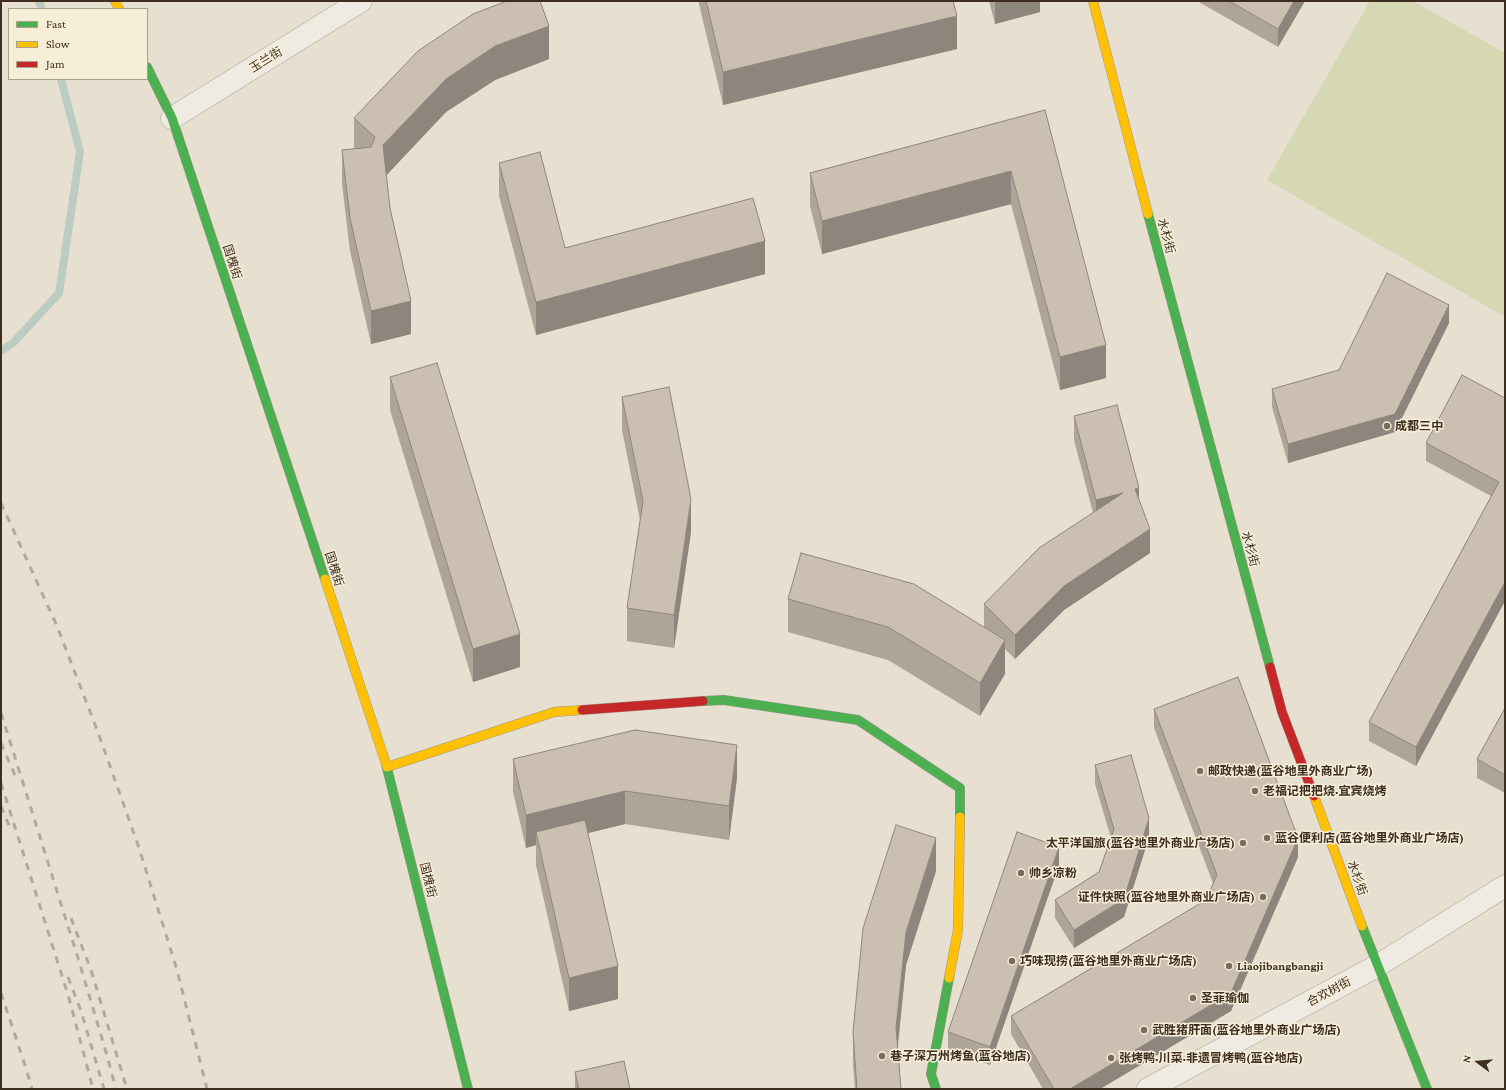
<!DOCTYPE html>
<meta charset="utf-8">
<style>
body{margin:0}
#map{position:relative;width:1506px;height:1090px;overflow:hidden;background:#e7e0d1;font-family:"Crimson Pro",serif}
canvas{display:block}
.frame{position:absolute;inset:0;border:2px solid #3d2e20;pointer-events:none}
.legend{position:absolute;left:8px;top:8px;width:140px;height:72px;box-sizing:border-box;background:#f7eed8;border:1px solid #ada18e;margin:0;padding:5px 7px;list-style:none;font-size:12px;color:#3d2e20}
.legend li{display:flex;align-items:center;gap:8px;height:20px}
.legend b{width:20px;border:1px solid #ada18e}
.north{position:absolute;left:1458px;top:1042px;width:40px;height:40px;-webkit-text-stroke:3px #f7eed8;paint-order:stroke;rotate:286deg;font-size:11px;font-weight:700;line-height:16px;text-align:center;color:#3d2e20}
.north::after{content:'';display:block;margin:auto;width:14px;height:18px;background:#3d2e20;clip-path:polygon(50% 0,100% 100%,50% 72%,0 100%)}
</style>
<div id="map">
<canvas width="1506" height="1090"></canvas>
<div class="frame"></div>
<ul class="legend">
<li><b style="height:5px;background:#4caf50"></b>Fast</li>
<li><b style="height:5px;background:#ffc107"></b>Slow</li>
<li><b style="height:5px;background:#c62828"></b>Jam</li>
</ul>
<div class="north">N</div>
</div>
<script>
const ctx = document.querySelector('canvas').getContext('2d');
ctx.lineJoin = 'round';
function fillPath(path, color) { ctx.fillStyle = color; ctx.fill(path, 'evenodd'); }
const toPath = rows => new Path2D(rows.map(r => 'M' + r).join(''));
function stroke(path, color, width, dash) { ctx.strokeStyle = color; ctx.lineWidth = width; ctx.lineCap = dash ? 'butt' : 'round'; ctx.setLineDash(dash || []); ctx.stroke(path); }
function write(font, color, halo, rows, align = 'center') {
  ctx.font = font + ' "Crimson Pro","Noto Sans SC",serif'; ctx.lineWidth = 3; ctx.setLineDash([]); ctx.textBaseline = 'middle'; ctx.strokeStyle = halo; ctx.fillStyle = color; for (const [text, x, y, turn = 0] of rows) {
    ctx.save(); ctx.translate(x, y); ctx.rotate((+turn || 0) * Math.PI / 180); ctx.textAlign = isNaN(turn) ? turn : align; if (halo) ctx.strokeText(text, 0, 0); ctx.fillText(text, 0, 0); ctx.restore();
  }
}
fillPath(toPath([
 [1370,1,1413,1,1505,53,1505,317,1267,180]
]), '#d6d7b3');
stroke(toPath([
 [39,1,42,9],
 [1,351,13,343,59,293,80,152,61,79]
]), '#bcccc2', 8);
const street = toPath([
 [172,118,361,1],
 [1148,1089,1377,966,1505,886]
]);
const fast = toPath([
 [147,67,172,118,325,579],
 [1148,214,1270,667],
 [703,701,724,700,858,720,960,788,960,817],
 [386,764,468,1089],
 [1362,926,1427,1089],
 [936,1089,931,1074,949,978]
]);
const slow = toPath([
 [115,1,119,9],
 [1093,1,1148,214],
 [325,579,386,764],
 [387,767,554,712,582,710],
 [1314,796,1362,926],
 [949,978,958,930,960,817]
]);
const jam = toPath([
 [1270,667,1282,712,1314,796],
 [582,710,703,701]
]);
stroke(street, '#ada599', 23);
stroke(fast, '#9c958a', 10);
stroke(slow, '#9c958a', 10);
stroke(jam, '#9c958a', 10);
stroke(street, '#efebe3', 22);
stroke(fast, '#4caf50', 9);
stroke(slow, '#ffc107', 9);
stroke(jam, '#c62828', 9);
stroke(toPath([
 [1,503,57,626,99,735,139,848,177,970,207,1089],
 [1,713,78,958,106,1052,116,1089],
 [1,743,17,780],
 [1,783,69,998,93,1089],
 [1,806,10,828],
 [71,918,91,970,127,1089],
 [68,977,81,1011,104,1089],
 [1,993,26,1068,32,1089]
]), '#afaaa2', 3, [7, 7]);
fillPath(toPath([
 [699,1,953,1,957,49,723,105,699,4],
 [989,1,1040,1,1040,12,995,24],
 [1197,1,1305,1,1278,47],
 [549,59,495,80,446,112,386,175,390,208,411,334,371,344,350,251,342,184,342,150,354,149,354,118],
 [1045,110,1106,378,1060,390,1011,204,822,254,810,206,810,173],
 [499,163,565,248,765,274,536,335,499,196],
 [1449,323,1395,432,1288,463,1272,407,1272,389,1339,370],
 [390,377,520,667,473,682,390,410],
 [622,397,691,532,674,648,627,641,627,608,640,520,622,430],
 [1505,398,1505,601,1416,766,1369,741,1369,722,1491,496,1426,461,1426,443],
 [1074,416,1139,500,1150,553,1064,610,1015,659,1005,649,1005,674,980,716,888,660,788,632,788,599,984,627,984,604,1093,513,1074,440],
 [1505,708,1505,793,1477,778,1477,759],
 [1154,709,1298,857,1231,1011,1100,1089,1043,1089,1011,1034,1011,1016,1206,900,1213,883,1154,728],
 [513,759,737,778,729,840,625,824,588,833,618,999,569,1011,536,865,536,845,526,848,513,792],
 [1095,765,1149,837,1124,917,1074,948,1055,918,1055,900,1099,872,1111,838,1095,784],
 [1059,865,990,1065,948,1050,948,1032],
 [936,871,906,965,898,1046,901,1089,855,1089,853,1065,853,1032],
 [575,1072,630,1089,575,1089]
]), '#afa499');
fillPath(toPath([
 [995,1,1040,1,1040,12,995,24],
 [1294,1,1305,1,1278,47,1278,29],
 [957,16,957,49,723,105,723,72],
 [549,26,549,59,495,80,446,112,383,179,383,145,446,79,495,46],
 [1011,171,1011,204,822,254,822,221],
 [765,241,765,274,536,335,536,302],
 [411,301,411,334,371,344,371,311],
 [1449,305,1449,323,1395,432,1288,463,1288,444],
 [1106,345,1106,378,1060,390,1060,357],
 [1139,488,1139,512,1135,489],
 [1123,493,1096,524,1096,500],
 [691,499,691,532,674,648,674,615],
 [1150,529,1150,553,1064,610,1015,659,1015,635,1064,586],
 [1505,582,1505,601,1416,766,1416,747],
 [520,634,520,667,473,682,473,649],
 [1005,640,1005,674,980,716,980,683],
 [737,745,737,778,729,840,729,806],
 [625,791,625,824,539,845,536,832,536,845,526,848,526,815],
 [1149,818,1149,837,1124,917,1074,948,1074,930],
 [936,838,936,871,906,965,896,1061,896,1028,906,932],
 [1298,838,1298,857,1231,1011,1100,1089,1070,1089],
 [1059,847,1059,865,990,1065,990,1047],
 [618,966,618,999,569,1011,569,978]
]), '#8e867d');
const building = toPath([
 [507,1,540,1,549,26,495,46,446,79,383,145,390,208,411,301,371,311,350,218,342,150,371,147,375,137,354,118,418,51,473,14,507,1],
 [706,1,953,1,957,16,723,72,706,1],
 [1229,1,1294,1,1278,29,1229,1],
 [1045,110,1106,345,1060,357,1011,171,822,221,810,173,1045,110],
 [540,152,565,248,753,198,765,241,536,302,499,163,540,152],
 [1387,273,1449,305,1395,414,1288,444,1272,389,1339,370,1387,273],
 [437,363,520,634,473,649,390,377,437,363],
 [1462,375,1505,398,1505,582,1416,747,1369,722,1499,482,1426,443,1462,375],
 [669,387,691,499,674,615,627,608,643,501,622,397,669,387],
 [1117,405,1139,488,1135,489,1150,529,1064,586,1015,635,984,604,1039,548,1123,493,1096,500,1074,416,1117,405],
 [801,553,914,584,1005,640,980,683,888,627,788,599,801,553],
 [1238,677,1298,838,1231,993,1070,1089,1054,1089,1011,1016,1206,900,1217,875,1154,709,1238,677],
 [1505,708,1505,775,1477,759,1505,708],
 [635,730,737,745,729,806,625,791,526,815,513,759,635,730],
 [1131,755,1149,818,1124,899,1074,930,1055,900,1099,872,1114,829,1095,765,1131,755],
 [585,820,618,966,569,978,536,832,585,820],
 [896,825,936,838,906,932,896,1028,901,1089,857,1089,853,1032,863,928,896,825],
 [1017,832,1059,847,990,1047,948,1032,1017,832],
 [624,1061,630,1089,579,1089,575,1072,624,1061]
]);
fillPath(building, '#cbbfb2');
stroke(building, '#8e867d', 1);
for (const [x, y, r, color] of [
 [1387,426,4,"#786c5e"],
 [1200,771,4,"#786c5e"],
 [1255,791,4,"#786c5e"],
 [1267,838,4,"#786c5e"],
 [1243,843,4,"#786c5e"],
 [1021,873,4,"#786c5e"],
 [1263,897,4,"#786c5e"],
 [1012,961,4,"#786c5e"],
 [1229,966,4,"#786c5e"],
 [1193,998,4,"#786c5e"],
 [1144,1030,4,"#786c5e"],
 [882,1056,4,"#786c5e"],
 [1111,1058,4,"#786c5e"]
]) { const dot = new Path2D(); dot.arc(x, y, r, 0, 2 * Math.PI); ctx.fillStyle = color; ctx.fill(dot); stroke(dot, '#f7eed8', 1.5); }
write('12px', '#3d2e20', '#f7eed8', [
 ["玉兰街",266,60,-32],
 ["水杉街",1166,236,75],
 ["国槐街",232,262,72],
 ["水杉街",1250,549,75],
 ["国槐街",334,569,72],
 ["水杉街",1357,878,70],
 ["国槐街",428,880,76],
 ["合欢树街",1329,992,-28]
]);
write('bold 12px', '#3d2e20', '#f7eed8', [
 ["成都三中",1395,426],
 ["邮政快递(蓝谷地里外商业广场)",1208,771],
 ["老福记把把烧·宜宾烧烤",1263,791],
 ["蓝谷便利店(蓝谷地里外商业广场店)",1275,838],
 ["太平洋国旅(蓝谷地里外商业广场店)",1235,843,"right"],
 ["帅乡凉粉",1029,873],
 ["证件快照(蓝谷地里外商业广场店)",1255,897,"right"],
 ["巧味现捞(蓝谷地里外商业广场店)",1020,961],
 ["Liaojibangbangji",1237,966],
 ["圣菲瑜伽",1201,998],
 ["武胜猪肝面(蓝谷地里外商业广场店)",1152,1030],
 ["巷子深万州烤鱼(蓝谷地店)",890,1056],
 ["张烤鸭·川菜·非遗冒烤鸭(蓝谷地店)",1119,1058]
], 'left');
</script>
